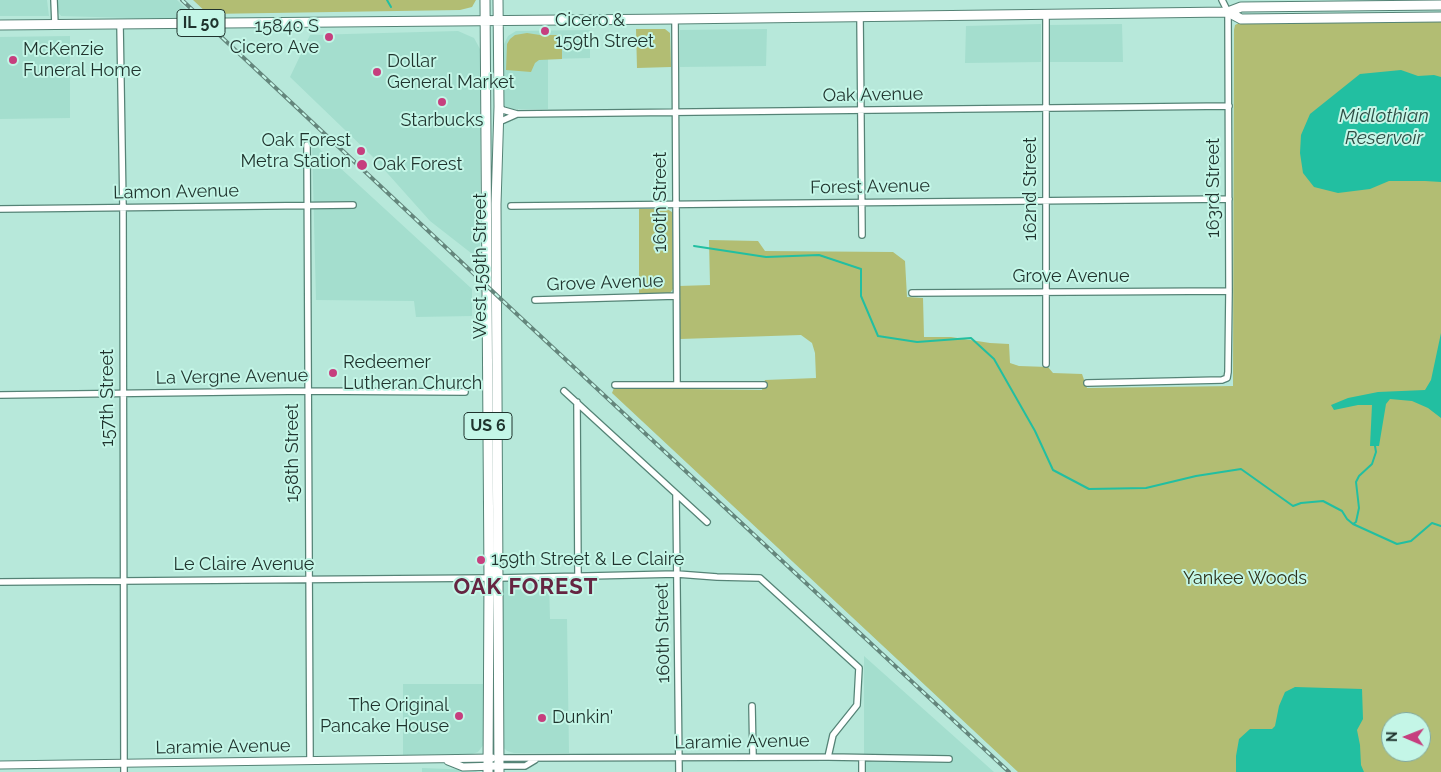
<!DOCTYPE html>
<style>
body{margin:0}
#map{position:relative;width:1441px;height:772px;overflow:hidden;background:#b7e8da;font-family:Raleway,sans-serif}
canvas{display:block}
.north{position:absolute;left:1381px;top:712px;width:50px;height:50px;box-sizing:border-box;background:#c4f6e7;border:1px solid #82a89d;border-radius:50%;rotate:271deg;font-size:14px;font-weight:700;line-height:20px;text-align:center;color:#1f332d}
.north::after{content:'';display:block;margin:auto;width:18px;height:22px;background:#c63f7e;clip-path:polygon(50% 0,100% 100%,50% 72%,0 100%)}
</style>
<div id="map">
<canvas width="1441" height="772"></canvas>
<div class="north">N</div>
</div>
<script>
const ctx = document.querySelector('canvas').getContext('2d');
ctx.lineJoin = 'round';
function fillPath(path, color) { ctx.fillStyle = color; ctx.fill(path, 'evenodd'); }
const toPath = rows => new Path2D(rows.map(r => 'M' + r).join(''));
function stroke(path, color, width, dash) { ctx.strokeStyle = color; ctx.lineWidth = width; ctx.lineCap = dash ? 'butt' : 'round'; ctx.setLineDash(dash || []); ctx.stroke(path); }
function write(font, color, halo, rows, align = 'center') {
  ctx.font = font + ' Raleway,sans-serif'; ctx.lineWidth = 4; ctx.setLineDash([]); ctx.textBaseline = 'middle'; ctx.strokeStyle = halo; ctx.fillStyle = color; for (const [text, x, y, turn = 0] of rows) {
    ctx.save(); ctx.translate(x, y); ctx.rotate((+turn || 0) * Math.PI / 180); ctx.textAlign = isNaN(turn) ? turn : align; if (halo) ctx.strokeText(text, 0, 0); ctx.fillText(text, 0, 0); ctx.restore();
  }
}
fillPath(toPath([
 [0,0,47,0,49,16,0,16],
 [56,0,177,0,198,20,61,16,58,12],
 [1041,24,1041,62,965,63,966,26],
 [1122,24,1123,62,1047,62,1048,25],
 [767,29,766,66,680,67,680,30],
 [590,30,590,58,548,59,548,109,502,109,504,44,508,36,516,31],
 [458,31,474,38,480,49,480,260,430,221,372,156,290,77,310,35],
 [70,36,70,118,0,119,0,37],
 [312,142,472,289,472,316,416,317,414,301,316,300],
 [505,581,549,581,550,619,567,619,569,753,514,753,507,751,503,747,502,583],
 [864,656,994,772,864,772],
 [403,684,484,684,484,744,478,752,472,754,403,755],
 [422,768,473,770,478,772,422,772]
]), '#a4dece');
fillPath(toPath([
 [193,0,476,0,472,7,460,10,208,14],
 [1441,20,1441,772,1018,772,612,393,614,388,762,390,765,380,816,378,815,353,812,343,801,335,680,339,679,286,710,285,709,240,758,241,765,251,893,252,905,261,907,297,923,298,924,337,951,337,990,343,1009,344,1010,363,1019,366,1048,367,1053,373,1082,374,1087,388,1233,386,1234,30,1235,25,1241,22],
 [1391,722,1421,722,1421,752,1391,752],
 [636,29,665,29,670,33,671,67,637,68],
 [527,33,540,35,562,35,562,59,539,60,535,63,531,72,506,70,507,44,510,39,515,35],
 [639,209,667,209,672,212,673,289,670,293,639,295]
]), '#b2bd73');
fillPath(toPath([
 [1401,70,1418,76,1434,75,1441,77,1441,182,1425,181,1389,181,1370,189,1338,193,1314,187,1303,173,1300,153,1301,135,1310,114,1360,74],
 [1441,333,1441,418,1428,408,1412,401,1390,399,1386,404,1379,446,1370,446,1372,405,1358,405,1334,410,1331,405,1348,398,1378,392,1425,390,1431,380],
 [1295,687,1362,689,1363,719,1357,730,1360,745,1361,765,1364,772,1236,772,1236,756,1239,739,1250,729,1272,729,1275,726,1279,706,1285,692]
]), '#22bfa1');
stroke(toPath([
 [387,0,391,7],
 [694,246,766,257,819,255,861,269,861,296,878,336,917,342,971,338,994,359,1035,431,1053,470,1089,489,1146,488,1196,476,1241,469,1293,506,1301,503,1323,501,1342,511,1347,519,1353,524,1397,544,1411,541,1432,523,1441,526],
 [1353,524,1356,522,1359,508,1356,482,1359,476,1372,464,1376,452,1375,446]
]), '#22bfa1', 2);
const minor = toPath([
 [54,0,55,25],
 [1046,14,1046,364],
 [860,16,862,235],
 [675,19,677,385],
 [120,24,123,208,124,772],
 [499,107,503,110,517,114,1229,106],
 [499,122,517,114],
 [307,145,310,761],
 [511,206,1229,199],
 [0,209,353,205],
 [912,293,1229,291],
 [535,300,676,296],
 [1087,383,1222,380,1227,378,1228,372,1229,291,1228,12,1222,0],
 [615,385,764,385],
 [564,391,707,522],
 [0,395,307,391,465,392],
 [577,402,578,576],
 [676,494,679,772],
 [498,578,677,574,717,577,760,578,859,668,857,705,833,735,828,757],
 [0,582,489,578],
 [752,706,753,757],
 [499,758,828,757,949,759],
 [862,758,862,772],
 [499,766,525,766,535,760]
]);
const tertiary = toPath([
 [448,761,463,767,499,766],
 [0,765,492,758]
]);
const primary = toPath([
 [485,0,489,578,488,772],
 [498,0,499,107,496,204,499,772],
 [1228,12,1241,19,1441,17],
 [0,25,675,19,1228,12,1241,7,1441,5]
]);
stroke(minor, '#558376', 8);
stroke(tertiary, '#558376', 9);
stroke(primary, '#558376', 11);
stroke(minor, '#fff', 5.5);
stroke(tertiary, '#fff', 7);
stroke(primary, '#fff', 9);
const rail = toPath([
 [182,0,520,317,1009,772]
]);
stroke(rail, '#64867c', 4);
stroke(rail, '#c4f6e7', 2, [5.5]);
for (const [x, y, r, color] of [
 [545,31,5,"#c63f7e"],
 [329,37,5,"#c63f7e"],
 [13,60,5,"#c63f7e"],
 [377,72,5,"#c63f7e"],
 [442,102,5,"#c63f7e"],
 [361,151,5,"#c63f7e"],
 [362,165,6,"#c63f7e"],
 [333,373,5,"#c63f7e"],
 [481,560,5,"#c63f7e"],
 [459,716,5,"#c63f7e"],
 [542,718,5,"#c63f7e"]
]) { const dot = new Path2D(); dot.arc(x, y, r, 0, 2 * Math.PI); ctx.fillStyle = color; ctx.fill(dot); stroke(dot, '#c4f6e7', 2); }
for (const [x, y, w] of [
 [201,23,48],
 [488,426,48]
]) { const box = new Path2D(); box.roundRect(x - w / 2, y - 13.5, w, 27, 4); ctx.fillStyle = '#c4f6e7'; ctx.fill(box); stroke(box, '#1f332d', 1); }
write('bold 16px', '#1f332d', null, [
 ["IL 50",201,23],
 ["US 6",488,426]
]);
write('18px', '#1f332d', '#c4f6e7', [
 ["Cicero &",555,21],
 ["159th Street",555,42],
 ["15840 S",319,27,"right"],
 ["Cicero Ave",319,48,"right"],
 ["McKenzie",23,50],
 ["Funeral Home",23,71],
 ["Dollar",387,62],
 ["General Market",387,83],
 ["Starbucks",442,121,"center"],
 ["Oak Forest",351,141,"right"],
 ["Metra Station",351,162,"right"],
 ["Oak Forest",373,165],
 ["Redeemer",343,363],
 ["Lutheran Church",343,384],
 ["159th Street & Le Claire",491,560],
 ["The Original",449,706,"right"],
 ["Pancake House",449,727,"right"],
 ["Dunkin'",552,718]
], 'left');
write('18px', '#1f332d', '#c4f6e7', [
 ["Oak Avenue",873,95,-1],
 ["Forest Avenue",870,187,-1],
 ["163rd Street",1214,188,-90],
 ["162nd Street",1031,189,-90],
 ["Lamon Avenue",176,192,-1],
 ["160th Street",661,202,-90],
 ["West 159th Street",481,266,-90],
 ["Grove Avenue",1071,277],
 ["Grove Avenue",605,283,-2],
 ["La Vergne Avenue",232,377,-1],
 ["157th Street",108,398,-90],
 ["158th Street",293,453,-90],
 ["Le Claire Avenue",244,565],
 ["160th Street",663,633,-91],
 ["Laramie Avenue",742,742,-1],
 ["Laramie Avenue",223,747,-1]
]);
write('18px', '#2f321b', '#c4f6e7', [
 ["Yankee Woods",1245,579]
]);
write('italic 19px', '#2e4c44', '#c4f6e7', [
 ["Midlothian",1384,116],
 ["Reservoir",1384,138]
]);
ctx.letterSpacing = '1px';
write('bold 22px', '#652441', '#c4f6e7', [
 ["OAK FOREST",526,587]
]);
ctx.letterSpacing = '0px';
</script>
